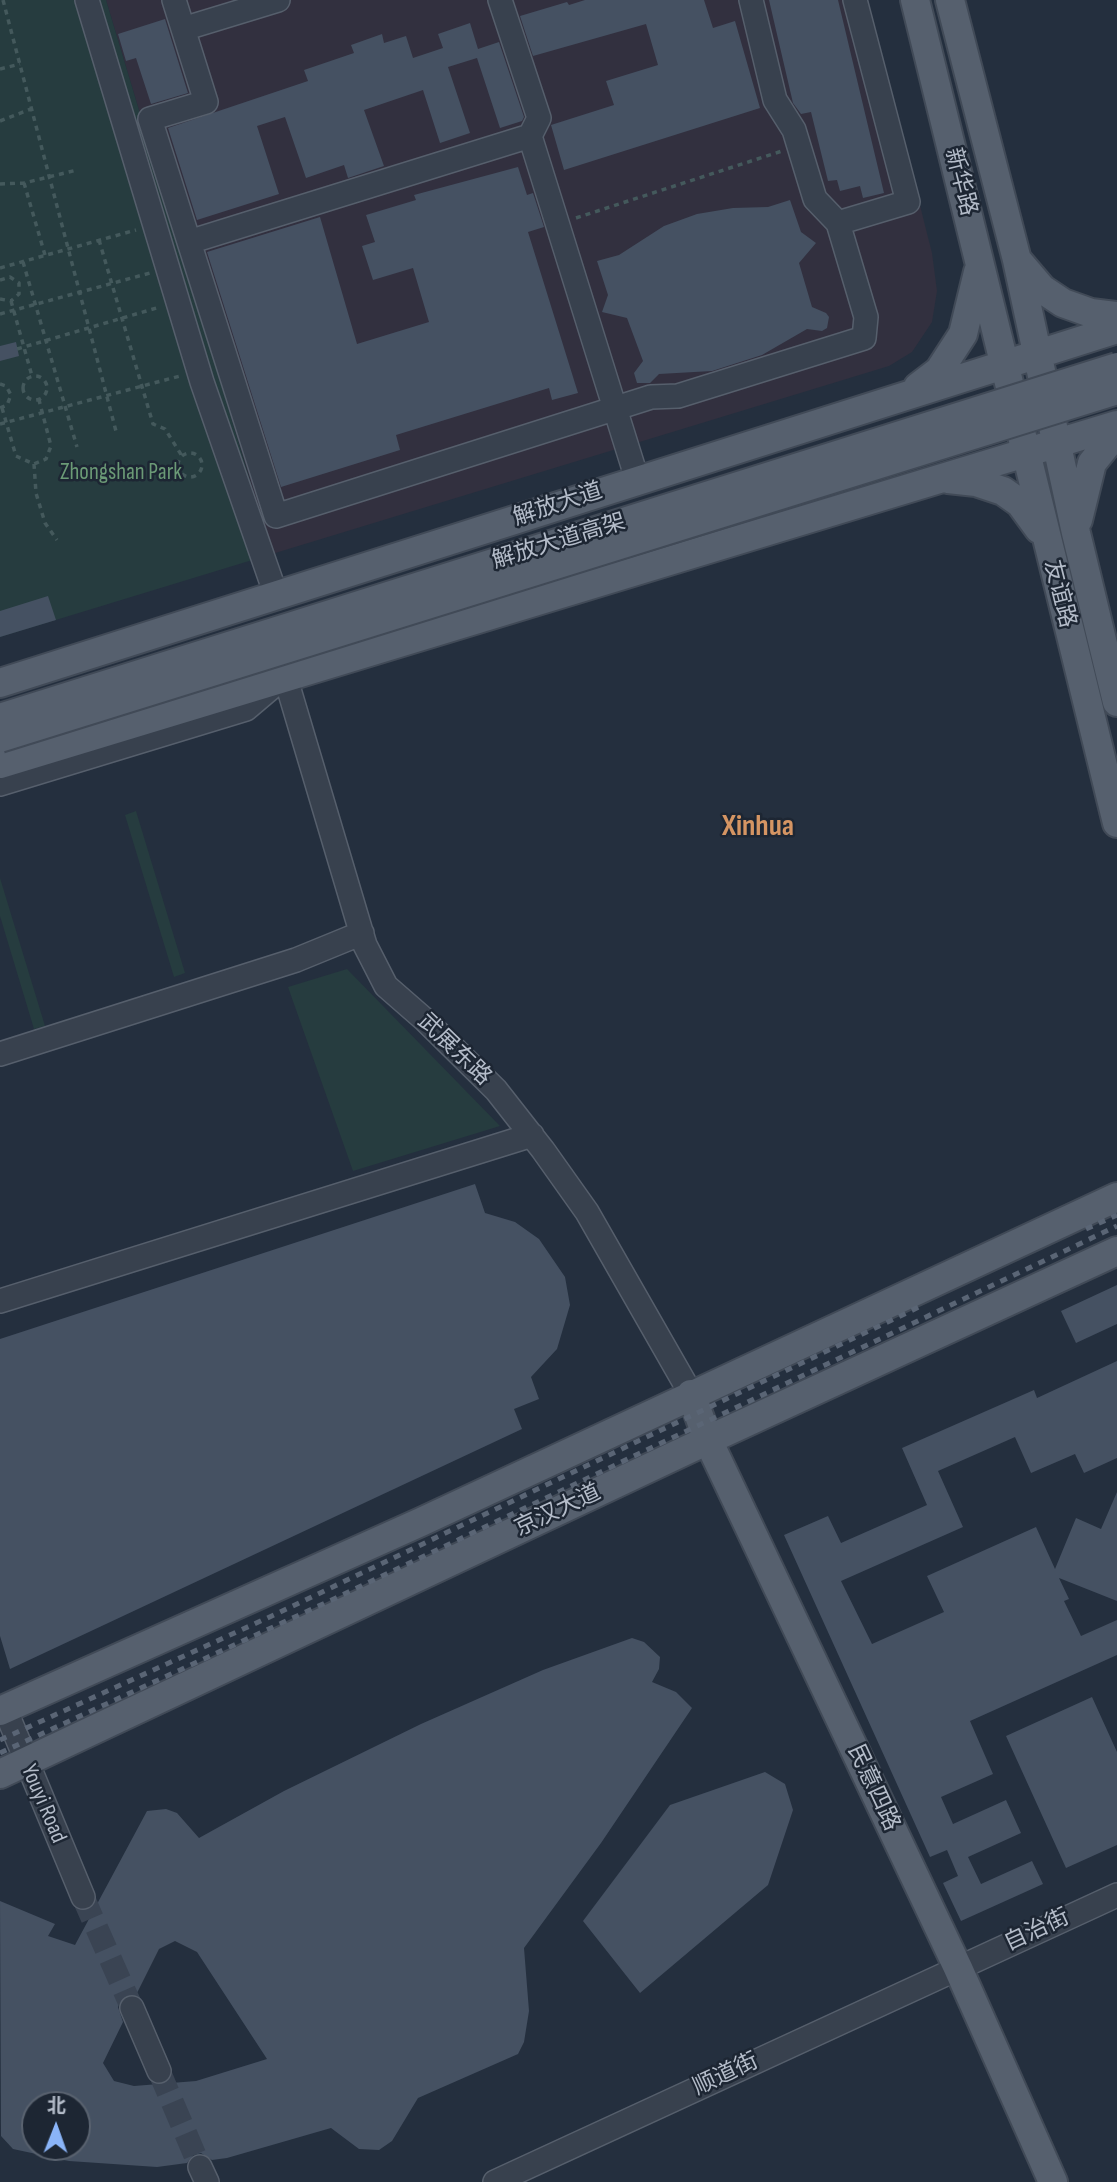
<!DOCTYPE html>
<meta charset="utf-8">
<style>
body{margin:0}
#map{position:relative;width:1117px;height:2182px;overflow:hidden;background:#242f3e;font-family:"Sofia Sans Condensed","Noto Sans SC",sans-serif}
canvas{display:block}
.north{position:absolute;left:21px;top:2091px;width:70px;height:70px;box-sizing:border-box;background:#1d2633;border:2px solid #59626f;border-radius:50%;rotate:1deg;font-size:19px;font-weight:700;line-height:28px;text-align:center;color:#b4bcc9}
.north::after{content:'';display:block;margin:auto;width:24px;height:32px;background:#8ab4f8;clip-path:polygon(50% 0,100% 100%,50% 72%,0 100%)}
</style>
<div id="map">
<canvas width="1117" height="2182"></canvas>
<div class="north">北</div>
</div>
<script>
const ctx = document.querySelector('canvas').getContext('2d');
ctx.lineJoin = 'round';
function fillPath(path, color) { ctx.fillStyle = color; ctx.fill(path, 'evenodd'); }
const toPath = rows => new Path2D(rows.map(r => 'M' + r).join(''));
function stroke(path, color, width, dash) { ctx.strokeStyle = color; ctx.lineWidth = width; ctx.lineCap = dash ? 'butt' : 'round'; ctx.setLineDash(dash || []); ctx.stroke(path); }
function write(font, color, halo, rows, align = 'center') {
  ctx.font = font + ' "Sofia Sans Condensed","Noto Sans SC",sans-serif'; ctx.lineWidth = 5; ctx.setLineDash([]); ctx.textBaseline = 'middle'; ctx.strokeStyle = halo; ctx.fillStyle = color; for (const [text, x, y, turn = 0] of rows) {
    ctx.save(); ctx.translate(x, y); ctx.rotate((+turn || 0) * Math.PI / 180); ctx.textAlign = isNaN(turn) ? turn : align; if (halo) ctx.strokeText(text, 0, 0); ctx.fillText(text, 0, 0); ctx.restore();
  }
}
fillPath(toPath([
 [106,0,868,0,932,253,937,291,932,322,912,352,889,366,272,554]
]), '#32303f');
fillPath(toPath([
 [0,0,106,0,272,554,0,637],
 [136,811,185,973,174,977,125,815],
 [0,878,45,1026,34,1029,0,916],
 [347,969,500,1126,353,1171,288,987]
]), '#263c3f');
fillPath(toPath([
 [585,0,704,0,713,28,735,21,760,108,564,170,551,125,614,105,606,81,658,65,646,24,533,56,520,16,567,2,569,5],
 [769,0,838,0,884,193,863,198,860,186,840,191,837,180,828,181,811,112,801,114,793,103],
 [165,19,188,93,151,104,136,58,126,61,118,34],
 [470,23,478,49,499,42,524,117,522,121,500,128,477,58,448,67,470,133,440,143,423,90,364,110,384,166,348,178,344,165,306,178,285,117,257,126,279,194,197,220,168,128,308,81,304,70,354,53,351,45,382,34,384,43,406,36,413,58,443,48,438,34],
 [518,167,527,195,533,193,544,227,528,232,578,393,552,400,549,388,396,435,400,450,281,487,207,252,320,217,357,344,429,322,413,268,373,280,362,246,375,242,366,215,416,200,414,195],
 [790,200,801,232,816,243,799,263,812,307,826,313,829,317,827,328,822,331,807,329,762,355,712,371,659,374,650,383,637,383,634,373,643,361,627,318,602,312,608,295,597,261,619,255,664,226,697,214,733,208,768,207],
 [16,342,19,356,0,361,0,346],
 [48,596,56,620,0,637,0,611],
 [475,1184,485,1213,515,1222,539,1239,565,1277,570,1305,557,1349,531,1377,539,1399,514,1409,522,1429,10,1669,0,1636,0,1339],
 [1117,1285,1117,1324,1076,1343,1061,1311],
 [1117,1361,1117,1458,1084,1473,1075,1454,1031,1473,1015,1437,938,1471,963,1527,841,1581,872,1644,944,1612,927,1576,1036,1527,1055,1569,1076,1518,1101,1529,1117,1492,1117,1601,1059,1578,1069,1599,1064,1601,1081,1636,1117,1620,1117,1655,970,1721,993,1774,941,1797,953,1824,1006,1800,1021,1833,968,1857,981,1884,1032,1861,1043,1884,961,1921,943,1883,958,1876,947,1850,930,1857,784,1535,828,1516,841,1543,927,1505,902,1448,1034,1390,1037,1398],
 [632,1638,644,1642,660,1657,659,1669,652,1682,676,1692,692,1708,601,1843,524,1948,529,2011,524,2042,518,2054,418,2098,392,2141,379,2150,359,2149,331,2128,227,2158,212,2160,201,2153,193,2155,187,2163,157,2167,69,2161,13,2149,1,2136,0,1901,55,1924,48,1936,75,1945,147,1811,166,1809,177,1813,199,1838,284,1791,421,1724,543,1670],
 [175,1941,197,1952,267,2059,196,2081,134,2086,114,2081,103,2063,123,2022,118,2007,120,2000,127,1995,136,1995,159,1949],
 [35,2105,77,2105,77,2147,35,2147],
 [1092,1697,1117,1752,1117,1845,1066,1868,1006,1736],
 [765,1772,785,1784,793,1810,768,1885,640,1993,583,1921,670,1805]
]), '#455162');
stroke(toPath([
 [83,1897,132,2008],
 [159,2071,200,2167]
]), '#3a4453', 23, [23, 11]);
const minor = toPath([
 [87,0,202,382,277,598],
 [174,0,206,102,150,119,276,516,651,397,678,396,864,338,866,317,838,223,815,199,794,130,775,100,751,0],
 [500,0,539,118,530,136,637,479],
 [183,29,278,0],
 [838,223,908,202,855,0],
 [189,242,530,136],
 [0,784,246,709,285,676,365,945,386,986,425,1020,496,1090,543,1150,587,1212,691,1394],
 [0,1054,296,960,362,933],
 [0,1301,532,1135],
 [5,1709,83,1897],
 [132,2008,159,2071],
 [200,2167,207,2182],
 [495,2182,1117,1895]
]);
const major = toPath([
 [915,0,1117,823],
 [950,0,1017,260,1076,533,1117,702],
 [1019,262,1042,289,1063,303,1091,313,1117,316],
 [918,387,939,371,963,334,978,272],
 [948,479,976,482,1003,491,1020,503,1039,529],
 [1078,520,1092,463,1117,432],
 [0,683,1117,329],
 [0,764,1117,425],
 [691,1394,708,1440,958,1968,1053,2182],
 [0,1711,421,1522,1117,1197],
 [0,1774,708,1440,1117,1251]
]);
stroke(minor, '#565f6c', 26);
stroke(major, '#414a57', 32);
stroke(toPath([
 [3,0,117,435],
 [0,69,20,64],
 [0,121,31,109],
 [24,183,45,255],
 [0,184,24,183,77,170],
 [576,218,782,151],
 [99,240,153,424,165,429,182,456],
 [23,262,77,447],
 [0,268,136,230],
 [0,280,10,277,19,283,19,294,11,301],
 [0,299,11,301],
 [11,301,32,376],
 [0,314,150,273],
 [17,349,160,307],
 '23 388a12 12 0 1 1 24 0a12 12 0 1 1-24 0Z',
 [0,384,6,386,11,395,7,405,0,408],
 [2,408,16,456,34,464,46,459,51,446,39,400],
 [0,424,180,376],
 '178 465a12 12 0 1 1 24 0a12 12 0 1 1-24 0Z',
 [34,464,36,493,45,523,57,540]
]), '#44595c', 3.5, [5, 5]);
stroke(minor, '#38414e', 23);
stroke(major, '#56606e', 28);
stroke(toPath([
 [1086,1229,1117,1215],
 [0,1740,276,1614,921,1306],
 [0,1753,336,1598,1117,1226]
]), '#5a6575', 5, [7, 7]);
const majorBridge = toPath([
 [0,718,1117,367],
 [0,738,1117,390]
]);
stroke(majorBridge, '#414a57', 32, []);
stroke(majorBridge, '#56606e', 28);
write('23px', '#b4bcc9', '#1d2633', [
 ["新华路",960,182,76],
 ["解放大道",558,505,-18],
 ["解放大道高架",559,542,-17],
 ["友谊路",1059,594,76],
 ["武展东路",454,1050,44],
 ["京汉大道",558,1511,-25],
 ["民意四路",873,1788,65],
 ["Youyi Road",43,1804,67],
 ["自治街",1037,1931,-25],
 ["顺道街",726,2075,-25]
]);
write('23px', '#6b9a76', '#1d2633', [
 ["Zhongshan Park",121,473]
]);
write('bold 30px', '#d59563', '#1d2633', [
 ["Xinhua",758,827]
]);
</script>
